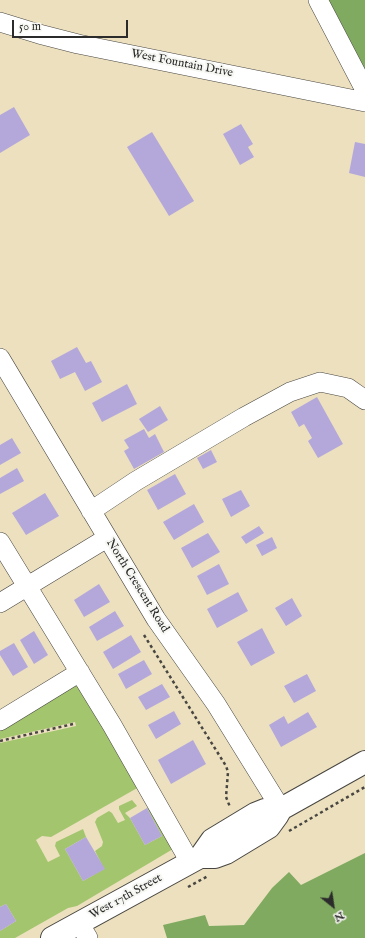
<!DOCTYPE html>
<style>
body{margin:0}
#map{position:relative;width:365px;height:938px;overflow:hidden;background:#ece0bf;font-family:"IM FELL English",serif}
canvas{display:block}
.north{position:absolute;left:313px;top:886px;width:40px;height:40px;-webkit-text-stroke:3px #f6f6f2;paint-order:stroke;rotate:150deg;font-size:11px;font-weight:700;line-height:16px;text-align:center;color:#2b2b2b}
.north::after{content:'';display:block;margin:auto;width:14px;height:18px;background:#2b2b2b;clip-path:polygon(50% 0,100% 100%,50% 72%,0 100%)}
.scale{position:absolute;left:12px;top:20px;width:116px;height:18px;box-sizing:border-box;border:2px solid #2b2b2b;border-top:0;padding-left:5px;font-size:12px;line-height:14px;white-space:nowrap;color:#2b2b2b;-webkit-text-stroke:3px #f6f6f2;paint-order:stroke}
</style>
<div id="map">
<canvas width="365" height="938"></canvas>
<div class="north">N</div>
<div class="scale">50 m</div>
</div>
<script>
const ctx = document.querySelector('canvas').getContext('2d');
ctx.lineJoin = 'round';
function fillPath(path, color) { ctx.fillStyle = color; ctx.fill(path, 'evenodd'); }
const toPath = rows => new Path2D(rows.map(r => 'M' + r).join(''));
function stroke(path, color, width, dash) { ctx.strokeStyle = color; ctx.lineWidth = width; ctx.lineCap = dash ? 'butt' : 'round'; ctx.setLineDash(dash || []); ctx.stroke(path); }
function write(font, color, halo, rows, align = 'center') {
  ctx.font = font + ' "IM FELL English",serif'; ctx.lineWidth = 4; ctx.setLineDash([]); ctx.textBaseline = 'middle'; ctx.strokeStyle = halo; ctx.fillStyle = color; for (const [text, x, y, turn = 0] of rows) {
    ctx.save(); ctx.translate(x, y); ctx.rotate((+turn || 0) * Math.PI / 180); ctx.textAlign = isNaN(turn) ? turn : align; if (halo) ctx.strokeText(text, 0, 0); ctx.fillText(text, 0, 0); ctx.restore();
  }
}
fillPath(toPath([
 [75,682,139,787,51,837,42,836,36,840,48,862,60,856,55,846,56,842,83,829,86,837,65,849,83,881,104,869,95,851,102,846,103,842,95,822,97,818,109,811,112,813,118,823,125,820,119,809,119,806,132,800,137,806,125,813,130,818,145,845,162,836,147,808,150,807,173,849,77,906,68,908,15,938,0,938,0,931,16,921,6,904,0,907,0,743,76,726,75,722,0,739,0,726]
]), '#a2c56e');
fillPath(toPath([
 [323,0,365,0,365,84],
 [365,853,365,938,167,938,163,925,205,915,209,926,244,925,272,888,289,872,301,885]
]), '#81aa61');
fillPath(toPath([
 [14,107,30,135,0,153,0,115],
 [241,124,253,144,248,147,254,157,240,165,223,134],
 [152,132,194,201,169,216,127,147],
 [355,142,365,144,365,177,349,173],
 [77,347,86,363,91,361,102,382,85,391,75,372,60,379,51,361],
 [127,384,137,404,102,422,92,403],
 [317,397,343,444,318,458,308,441,312,438,304,424,299,427,291,412],
 [160,406,168,420,148,432,139,419],
 [144,429,149,438,155,434,164,452,134,469,124,451,129,448,124,440],
 [12,438,21,453,0,465,0,445],
 [211,450,217,462,203,469,197,458],
 [17,468,24,481,0,494,0,478],
 [175,474,186,494,158,510,147,490],
 [241,490,250,506,231,517,222,499],
 [45,493,59,516,26,535,12,513],
 [194,504,204,522,174,540,163,522],
 [259,526,264,533,246,544,241,537],
 [208,533,220,552,192,568,181,548],
 [272,537,277,548,262,556,256,545],
 [219,564,229,584,207,595,197,576],
 [99,584,110,602,84,617,74,600],
 [238,592,248,611,217,628,207,609],
 [292,598,302,616,286,626,275,608],
 [115,611,124,626,97,641,89,627],
 [262,628,275,653,251,666,237,642],
 [34,631,48,655,34,664,20,640],
 [131,635,141,652,113,669,103,652],
 [14,643,28,667,13,676,0,655,0,651],
 [144,660,152,674,126,689,118,674],
 [307,674,316,691,294,703,284,686],
 [162,684,170,697,146,710,138,697],
 [174,711,181,724,156,739,148,725],
 [308,712,317,727,281,747,269,725,284,716,288,724],
 [193,740,206,764,171,784,158,760],
 [147,808,162,836,145,845,130,818],
 [86,837,105,869,83,881,65,849],
 [6,904,16,921,0,931,0,907]
]), '#b4a8db');
const minor = toPath([
 [318,0,365,90],
 [0,22,39,34,78,44,365,102],
 [0,358,156,619,216,704,281,809],
 [91,511,136,481,244,417,290,392,320,382,348,388,365,400],
 [0,542,112,725,190,862],
 [0,603,107,538],
 [0,721,80,672],
 [79,923,88,938]
]);
const major = toPath([
 [200,857,215,857,226,853,269,827,277,816,281,809],
 [52,938,200,857,212,840,255,814,265,810,281,809,365,762]
]);
stroke(minor, '#484641', 20);
stroke(major, '#484641', 24);
stroke(toPath([
 [144,635,226,766,228,772,226,797,230,807],
 [0,741,73,724],
 [289,831,365,787],
 [188,887,208,876]
]), '#484641', 2.5, [3, 3]);
stroke(minor, '#fff', 19);
stroke(major, '#fff', 22);
write('12px', '#2b2b2b', '#f6f6f2', [
 ["West Fountain Drive",182,64,11],
 ["North Crescent Road",137,586,58],
 ["West 17th Street",126,897,-29]
]);
</script>
